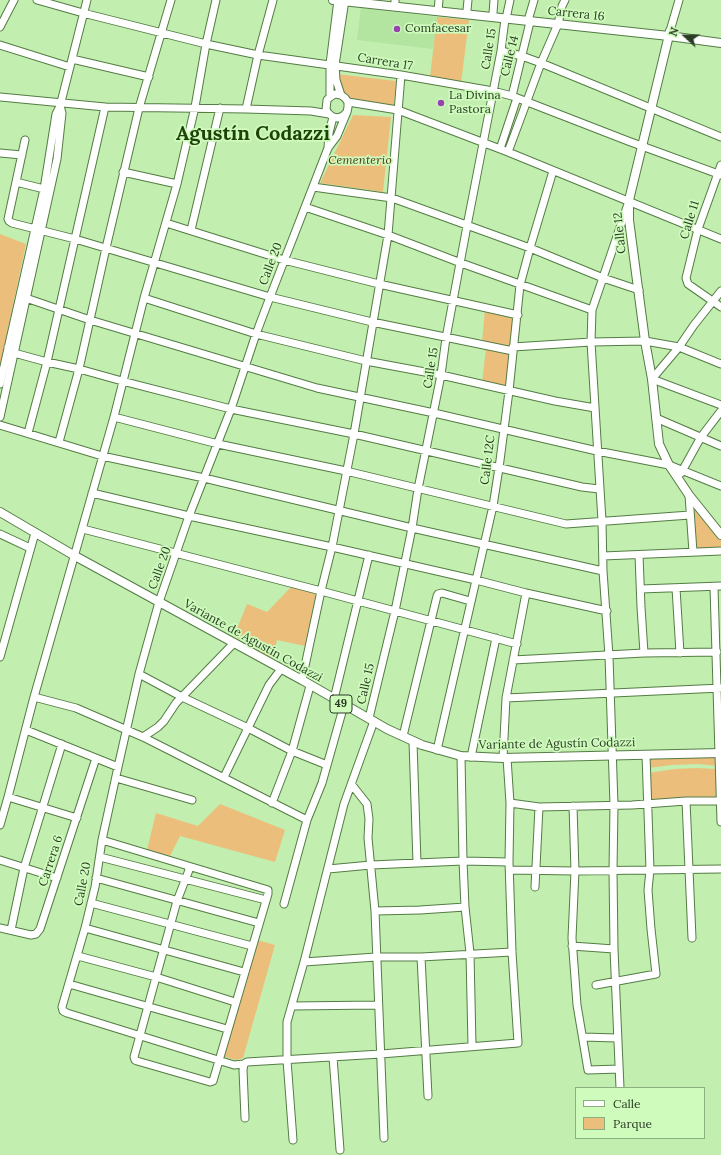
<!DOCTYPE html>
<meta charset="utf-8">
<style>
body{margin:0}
#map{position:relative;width:721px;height:1155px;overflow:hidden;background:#c2eeb0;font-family:Lora,serif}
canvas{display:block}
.legend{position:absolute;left:575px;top:1087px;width:130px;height:52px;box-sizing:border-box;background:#cffbbd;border:1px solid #8daf80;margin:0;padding:5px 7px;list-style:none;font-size:12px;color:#2b3c24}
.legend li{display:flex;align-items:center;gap:8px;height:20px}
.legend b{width:20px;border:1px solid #8daf80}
.north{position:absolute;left:665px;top:16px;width:40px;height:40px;-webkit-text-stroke:3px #cffbbd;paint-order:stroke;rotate:291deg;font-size:11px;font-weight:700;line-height:16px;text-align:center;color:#2b3c24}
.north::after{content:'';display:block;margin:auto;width:14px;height:18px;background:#2b3c24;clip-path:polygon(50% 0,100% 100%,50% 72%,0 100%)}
</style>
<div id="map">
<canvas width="721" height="1155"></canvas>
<ul class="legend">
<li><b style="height:5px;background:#fff"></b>Calle</li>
<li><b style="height:11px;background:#ebbf7b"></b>Parque</li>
</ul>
<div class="north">N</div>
</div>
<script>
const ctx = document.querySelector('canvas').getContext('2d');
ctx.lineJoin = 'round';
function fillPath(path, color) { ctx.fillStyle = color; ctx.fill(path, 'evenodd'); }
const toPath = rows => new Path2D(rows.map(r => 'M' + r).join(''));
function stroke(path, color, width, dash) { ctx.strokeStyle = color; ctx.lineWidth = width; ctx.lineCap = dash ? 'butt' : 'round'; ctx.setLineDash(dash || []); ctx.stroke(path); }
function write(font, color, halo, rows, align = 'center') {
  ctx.font = font + ' Lora,serif'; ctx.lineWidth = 3.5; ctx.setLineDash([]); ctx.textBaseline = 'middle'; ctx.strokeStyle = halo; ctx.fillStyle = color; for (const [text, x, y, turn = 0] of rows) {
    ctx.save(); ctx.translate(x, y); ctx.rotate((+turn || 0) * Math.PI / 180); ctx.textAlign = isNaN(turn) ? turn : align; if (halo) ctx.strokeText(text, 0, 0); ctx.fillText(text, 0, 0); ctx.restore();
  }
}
fillPath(toPath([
 [361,8,437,17,433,49,357,40]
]), '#b3e4a0');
fillPath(toPath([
 [437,17,469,20,461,83,430,77],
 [337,74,396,81,394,105,349,99,342,92],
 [353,115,391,117,383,192,320,183],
 [0,234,26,244,0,366],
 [485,309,516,316,511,348,482,343],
 [486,348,509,353,506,388,482,383],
 [691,502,721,540,721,549,695,550],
 [293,585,316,594,305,646,277,640,273,659,234,636,247,604,267,612],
 [718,757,718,766,698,764,672,765,648,768,648,759],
 [697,768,717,769,719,799,649,800,649,773,674,769],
 [220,804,285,830,275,862,180,836,170,856,147,850,156,813,198,826],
 [257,940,275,945,243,1058,236,1060,221,1056]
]), '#ebbf7b');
const minor = toPath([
 [37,0,83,13,206,44,258,55,401,75,493,91,512,96,628,141,721,175],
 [395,3,395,0],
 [467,10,468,0],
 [438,11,439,0],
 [493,13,494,0],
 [507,14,510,0],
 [529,17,534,0],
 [0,27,14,0],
 [670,31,679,0],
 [0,45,70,67],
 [501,51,522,56,541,63,721,137],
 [72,59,149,77],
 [341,95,336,80,335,65,345,0],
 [512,96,530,22],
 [0,97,105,107,246,109,311,111,329,114],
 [330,97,330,64,338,0],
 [348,102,348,107,347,112,343,116,338,118,333,117,329,114,326,110,327,100,330,97,335,94,341,95,345,98,348,102,398,110,508,152,721,239],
 [246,109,258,55,273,0],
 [25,140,8,219,9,221,12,223,75,239,270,297,372,322,513,351],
 [328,148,329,133,333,117],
 [500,149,517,98],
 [508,152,541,63,558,24,562,6,565,0],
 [0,153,22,155],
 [721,165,698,229,686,278,688,284,721,307],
 [123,172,177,184],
 [16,182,44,189],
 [313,187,392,198,530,248,603,278,639,290],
 [305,207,388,235,461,263,592,310],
 [166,223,284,260,379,284,518,315],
 [191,230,220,108],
 [721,291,694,325,679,347,652,379,721,405],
 [20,296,90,320,317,388,434,413,597,451,669,465,721,486],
 [144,298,256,334,366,361,441,375,555,401,595,408],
 [8,347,14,353,47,362,79,369,122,381,231,409,354,434,582,487,599,489],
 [513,347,591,342,645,341,679,347,721,364],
 [0,384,44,189,56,114,60,106,87,0],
 [0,417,57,159,62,113,60,106],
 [114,417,218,444,346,471,566,524,690,515],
 [656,418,721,446],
 [0,425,102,456,204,478,412,528,603,571],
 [28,433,47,362,105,107],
 [59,442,79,369,106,248,139,108,171,0],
 [681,473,701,437,721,411],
 [92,493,189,516,332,547,476,580,526,593,607,611],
 [689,495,693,552],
 [83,529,321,591,517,644],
 [0,534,30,548],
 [639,555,641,607,644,653],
 [603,556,721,551],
 [714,587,721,822],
 [676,588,680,653],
 [641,589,721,586],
 [0,657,35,533],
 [513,660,644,653,717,652],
 [139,674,182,697,248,728,292,751,327,765],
 [302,680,321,591,332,547,354,434,388,235,401,75],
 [34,697,76,708,143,737,307,820],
 [506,698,721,688],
 [334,699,369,555],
 [369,718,395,611,412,528,418,489,441,375,446,338,467,226,501,51,505,19],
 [26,730,118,767],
 [403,736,437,596,438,594,442,593,470,601],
 [143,737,158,727,164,721,176,703,234,643],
 [413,742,417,863],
 [437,750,493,506,499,468,509,391,520,285,530,248,553,171],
 [461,756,463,861,465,907,470,953,472,1046],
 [471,757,496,638],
 [503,758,506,698,526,593],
 [224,777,269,685,281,669],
 [116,778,192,800],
 [352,785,367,804,369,819,368,838,375,911,384,1138],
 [8,797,77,818],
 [686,801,692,938],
 [272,803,292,751,310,686],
 [510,803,539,807,632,805,686,801,721,801],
 [573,806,575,871,572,938,577,1005,588,1070,619,1069],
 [0,825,8,797,34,697,114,417,144,298,177,184,195,107,206,44,216,0],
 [102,840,268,890,268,894,213,1081,210,1082,137,1061,135,1060,134,1057,177,901,189,870,188,866],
 [100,857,266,900],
 [0,860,57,878],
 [328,869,371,865,463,861,509,862],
 [510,870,575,871,721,869],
 [96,878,259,923],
 [535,887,539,807],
 [91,903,252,946],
 [284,904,307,820,322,783,344,705],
 [375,911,420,910,465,907],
 [0,928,31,935,36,934,40,929,96,758],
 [85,928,244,972],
 [11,930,24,868,62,744],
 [572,946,614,949],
 [78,956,156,977,235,1002],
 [421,957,428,1096],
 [304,962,376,957,421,957,512,952],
 [69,984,227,1029],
 [596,985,656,974,651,929,648,890,650,870,646,755],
 [292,1006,378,1005],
 [583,1037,617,1038],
 [333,1057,340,1150],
 [244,1064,234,1065,218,1060,67,1013,63,1011,62,1007,85,928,95,887,102,840,118,767,139,674,159,602,189,516,231,409,256,334,270,297,328,148,337,136,347,112],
 [620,1088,614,949,613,871,614,805,609,656,603,571,602,521,591,342,592,310,628,204],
 [245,1118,243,1070,244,1064,247,1062,381,1054,518,1043,512,952,509,862,510,803,507,758],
 [293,1140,287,1060,287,1022,304,962,344,804,374,721]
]);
const major = toPath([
 [333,0,669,36,721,43],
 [670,31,629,200,629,220,645,341,652,379,659,444,669,465,689,495,721,535],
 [0,512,75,556,302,680,387,729,422,745,461,756,503,758,721,753]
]);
stroke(minor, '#547c44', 9);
stroke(major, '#547c44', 10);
stroke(minor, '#fff', 7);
stroke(major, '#fff', 8);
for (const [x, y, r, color] of [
 [397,29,4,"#9642b1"],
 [441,103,4,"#9642b1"]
]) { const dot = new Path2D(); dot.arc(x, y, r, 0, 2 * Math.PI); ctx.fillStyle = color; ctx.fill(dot); stroke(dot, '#cffbbd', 1.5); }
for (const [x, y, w] of [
 [341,704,22]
]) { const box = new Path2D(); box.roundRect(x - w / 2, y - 9, w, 18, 3); ctx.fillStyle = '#cffbbd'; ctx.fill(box); stroke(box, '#2b3c24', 1); }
write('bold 11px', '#2b3c24', null, [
 ["49",341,704]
]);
write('12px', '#2b3c24', '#cffbbd', [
 ["Carrera 16",576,14,6],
 ["Calle 15",489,49,-81],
 ["Calle 14",510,56,-76],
 ["Carrera 17",385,62,9],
 ["Calle 11",690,220,-73],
 ["Calle 12",620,233,-96],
 ["Calle 20",271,264,-69],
 ["Calle 15",431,368,-81],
 ["Calle 12C",488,460,-83],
 ["Calle 20",160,568,-70],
 ["Variante de Agustín Codazzi",253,641,29],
 ["Calle 15",366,684,-77],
 ["Variante de Agustín Codazzi",557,744,-1],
 ["Carrera 6",51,861,-72],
 ["Calle 20",83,884,-79]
]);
write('12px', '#2b3c24', '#cffbbd', [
 ["Comfacesar",405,29],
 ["La Divina",449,96],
 ["Pastora",449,110]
], 'left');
write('italic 12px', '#503a16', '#cffbbd', [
 ["Cementerio",360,161]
]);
write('bold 20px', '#1e4309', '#cffbbd', [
 ["Agustín Codazzi",253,134]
]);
</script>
